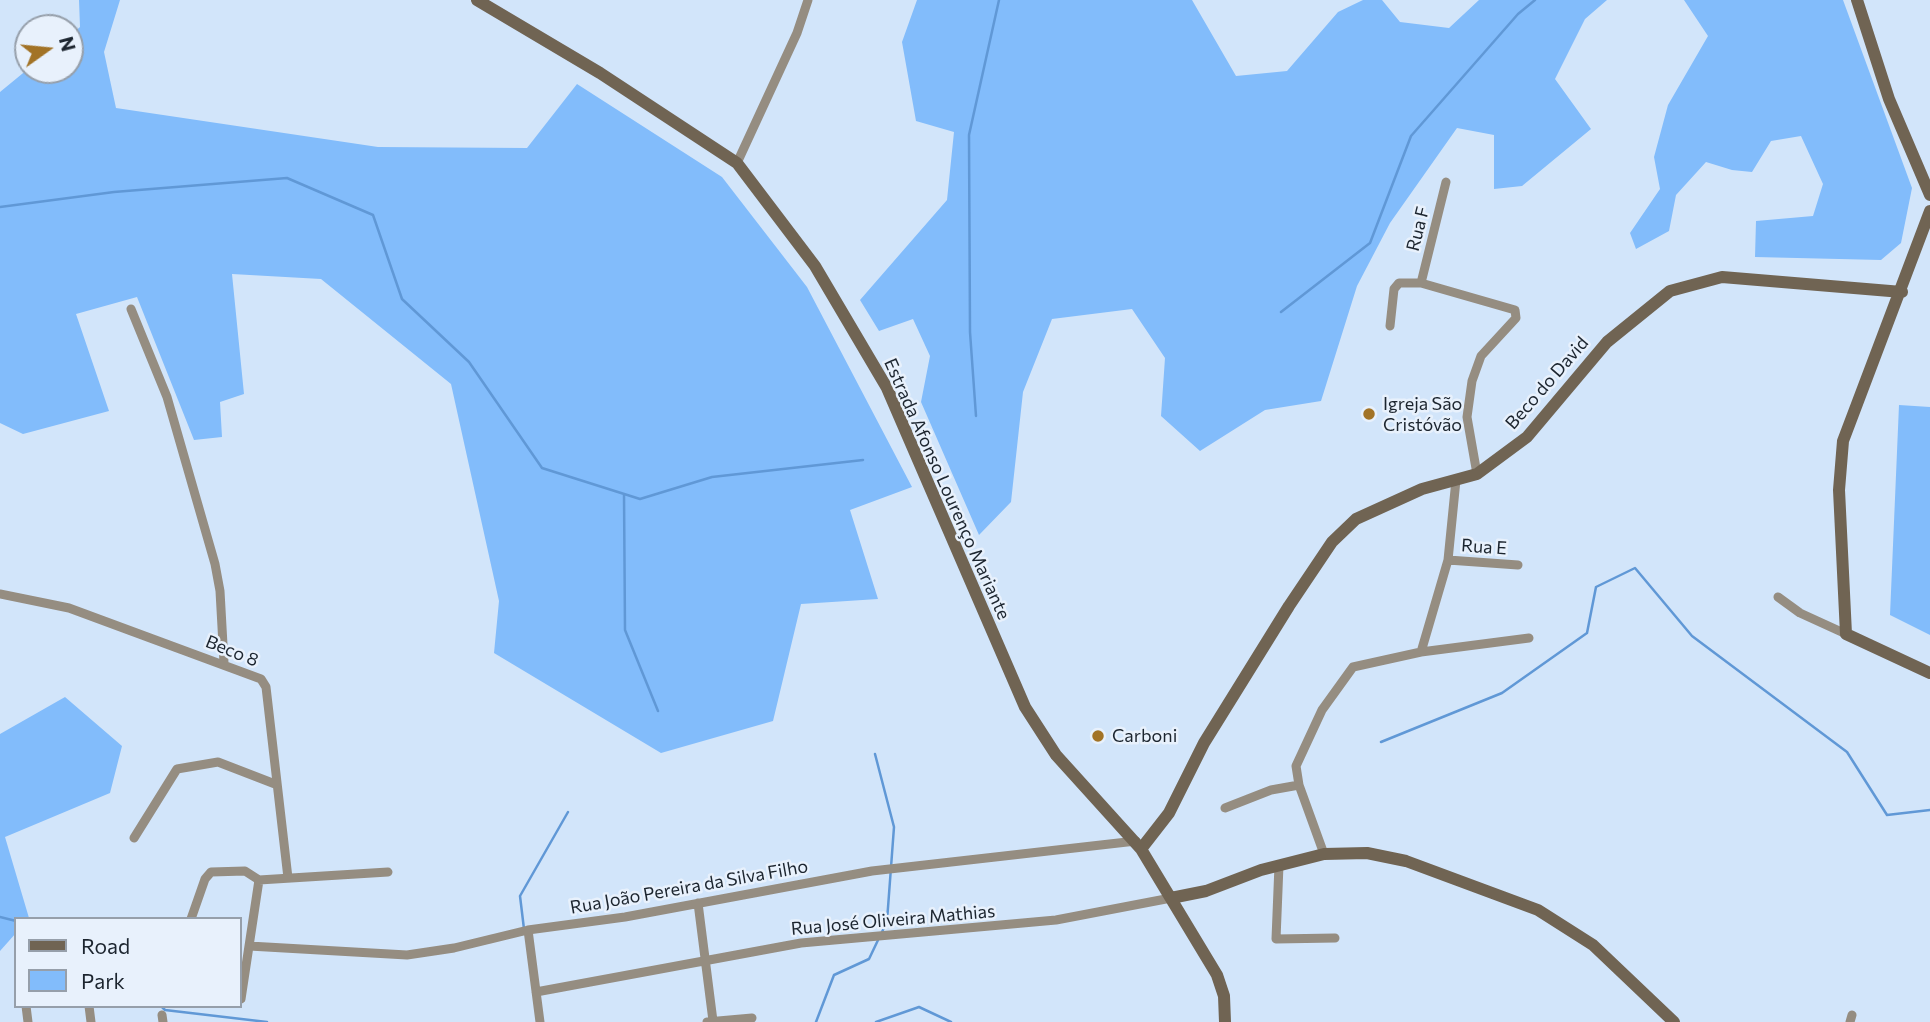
<!DOCTYPE html>
<meta charset="utf-8">
<style>
body{margin:0}
#map{position:relative;width:1930px;height:1022px;overflow:hidden;background:#d2e5fa;font-family:Commissioner,sans-serif}
canvas{display:block}
.legend{position:absolute;left:14px;top:917px;width:228px;height:91px;box-sizing:border-box;background:#e8f1fc;border:2px solid #969faa;margin:0;padding:9px 12px;list-style:none;font-size:21px;color:#1c252f}
.legend li{display:flex;align-items:center;gap:14px;height:35px}
.legend b{width:35px;border:2px solid #969faa}
.north{position:absolute;left:14px;top:14px;width:70px;height:70px;box-sizing:border-box;background:#e8f1fc;border:2px solid #969faa;border-radius:50%;rotate:75deg;font-size:19px;font-weight:700;line-height:28px;text-align:center;color:#1c252f}
.north::after{content:'';display:block;margin:auto;width:24px;height:32px;background:#a27326;clip-path:polygon(50% 0,100% 100%,50% 72%,0 100%)}
</style>
<div id="map">
<canvas width="1930" height="1022"></canvas>
<ul class="legend">
<li><b style="height:9px;background:#706453"></b>Road</li>
<li><b style="height:19px;background:#82bcfb"></b>Park</li>
</ul>
<div class="north">N</div>
</div>
<script>
const ctx = document.querySelector('canvas').getContext('2d');
ctx.lineJoin = 'round';
function fillPath(path, color) { ctx.fillStyle = color; ctx.fill(path, 'evenodd'); }
const toPath = rows => new Path2D(rows.map(r => 'M' + r).join(''));
function stroke(path, color, width, dash) { ctx.strokeStyle = color; ctx.lineWidth = width; ctx.lineCap = dash ? 'butt' : 'round'; ctx.setLineDash(dash || []); ctx.stroke(path); }
function write(font, color, halo, rows, align = 'center') {
  ctx.font = font + ' Commissioner,sans-serif'; ctx.lineWidth = 5; ctx.setLineDash([]); ctx.textBaseline = 'middle'; ctx.strokeStyle = halo; ctx.fillStyle = color; for (const [text, x, y, turn = 0] of rows) {
    ctx.save(); ctx.translate(x, y); ctx.rotate((+turn || 0) * Math.PI / 180); ctx.textAlign = isNaN(turn) ? turn : align; if (halo) ctx.strokeText(text, 0, 0); ctx.fillText(text, 0, 0); ctx.restore();
  }
}
fillPath(toPath([
 [79,0,120,0,104,52,116,108,378,147,527,148,577,84,722,177,807,287,912,487,850,510,878,599,801,604,773,721,661,753,494,653,499,601,451,384,321,279,232,274,244,394,220,402,222,437,194,440,137,297,76,314,109,411,23,434,0,423,0,92,28,69,70,70,70,36,80,27],
 [917,0,1192,0,1236,76,1287,71,1338,12,1363,0,1382,0,1400,22,1449,28,1479,0,1607,0,1585,19,1555,79,1591,129,1522,186,1494,189,1494,135,1457,128,1390,223,1357,286,1321,401,1265,410,1200,451,1161,416,1165,358,1132,309,1052,319,1023,392,1011,502,979,535,921,402,930,356,913,319,879,331,860,300,947,200,954,132,916,121,902,42],
 [1684,0,1843,0,1912,188,1901,243,1881,260,1755,257,1756,221,1813,216,1823,184,1801,136,1771,141,1752,172,1732,170,1706,162,1676,195,1669,231,1636,249,1630,233,1660,189,1654,157,1668,105,1708,36],
 [1899,405,1930,407,1930,635,1890,615],
 [65,697,122,746,110,793,5,837,29,918,16,919,16,933,0,951,0,734]
]), '#82bcfb');
stroke(toPath([
 [0,207,114,192,287,178,373,215,402,299,469,362,542,468,640,499,712,477,863,460],
 [1281,312,1370,243,1411,136,1518,14,1535,0],
 [976,416,970,332,969,135,999,0],
 [624,494,625,630,658,711],
 [1381,742,1502,693,1587,633,1596,587,1635,568,1692,636,1847,752,1887,815,1930,810],
 [875,754,894,827,887,921,882,932],
 [0,917,16,921],
 [524,929,520,896,568,812],
 [161,1006,165,1010,267,1022],
 [816,1022,834,975,869,959,879,938],
 [876,1022,919,1007,951,1022]
]), '#6098d6', 2.5);
stroke(toPath([
 [737,163,797,33,808,0],
 [1421,283,1446,182],
 [131,309,167,397,215,564,220,591,224,663],
 [1390,326,1394,289,1399,283,1421,283,1515,310,1516,318,1481,356,1472,381,1467,417,1477,474],
 [1448,560,1518,565],
 [0,594,69,608,261,679,266,687,288,878],
 [1778,597,1800,613,1846,634],
 [1421,652,1448,560,1456,480],
 [1225,808,1271,790,1299,785],
 [134,838,177,769,218,762,275,784],
 [1324,854,1299,785,1296,766,1322,710,1353,667,1421,652,1529,638],
 [1279,865,1276,939,1335,938],
 [698,903,713,1021],
 [191,919,205,879,211,872,245,871,259,880],
 [528,930,540,1022],
 [249,946,407,955,454,948,528,930,625,917,872,871,1136,841],
 [536,992,801,943,1056,920,1171,898],
 [241,999,259,880,388,872],
 [26,1006,28,1022],
 [89,1006,91,1022],
 [162,1015,163,1022],
 [707,1022,752,1018],
 [1850,1022,1852,1015]
]), '#958d81', 9);
stroke(toPath([
 [477,0,600,73,737,163,815,266,887,388,1025,707,1056,755,1141,849,1217,975,1224,996,1225,1022],
 [1857,0,1889,99,1930,195],
 [1930,211,1843,441,1839,490,1846,634,1930,673],
 [1141,849,1169,813,1204,743,1289,606,1332,542,1356,519,1422,489,1477,474,1527,437,1607,342,1670,291,1722,277,1902,292],
 [1171,898,1206,891,1261,870,1324,854,1367,853,1406,861,1538,910,1593,945,1674,1022]
]), '#706453', 12);
for (const [x, y, r, color] of [
 [1369,414,7,"#a27326"],
 [1098,736,7,"#a27326"]
]) { const dot = new Path2D(); dot.arc(x, y, r, 0, 2 * Math.PI); ctx.fillStyle = color; ctx.fill(dot); stroke(dot, '#e8f1fc', 2.5); }
write('18px', '#1c252f', '#e8f1fc', [
 ["Rua F",1418,229,-76],
 ["Beco do David",1547,383,-49],
 ["Estrada Afonso Lourenço Mariante",947,489,66],
 ["Rua E",1484,547,4],
 ["Beco 8",232,651,22],
 ["Rua João Pereira da Silva Filho",689,887,-10],
 ["Rua José Oliveira Mathias",893,920,-5]
]);
write('18px', '#1c252f', '#e8f1fc', [
 ["Igreja São",1383,404],
 ["Cristóvão",1383,425],
 ["Carboni",1112,736]
], 'left');
</script>
